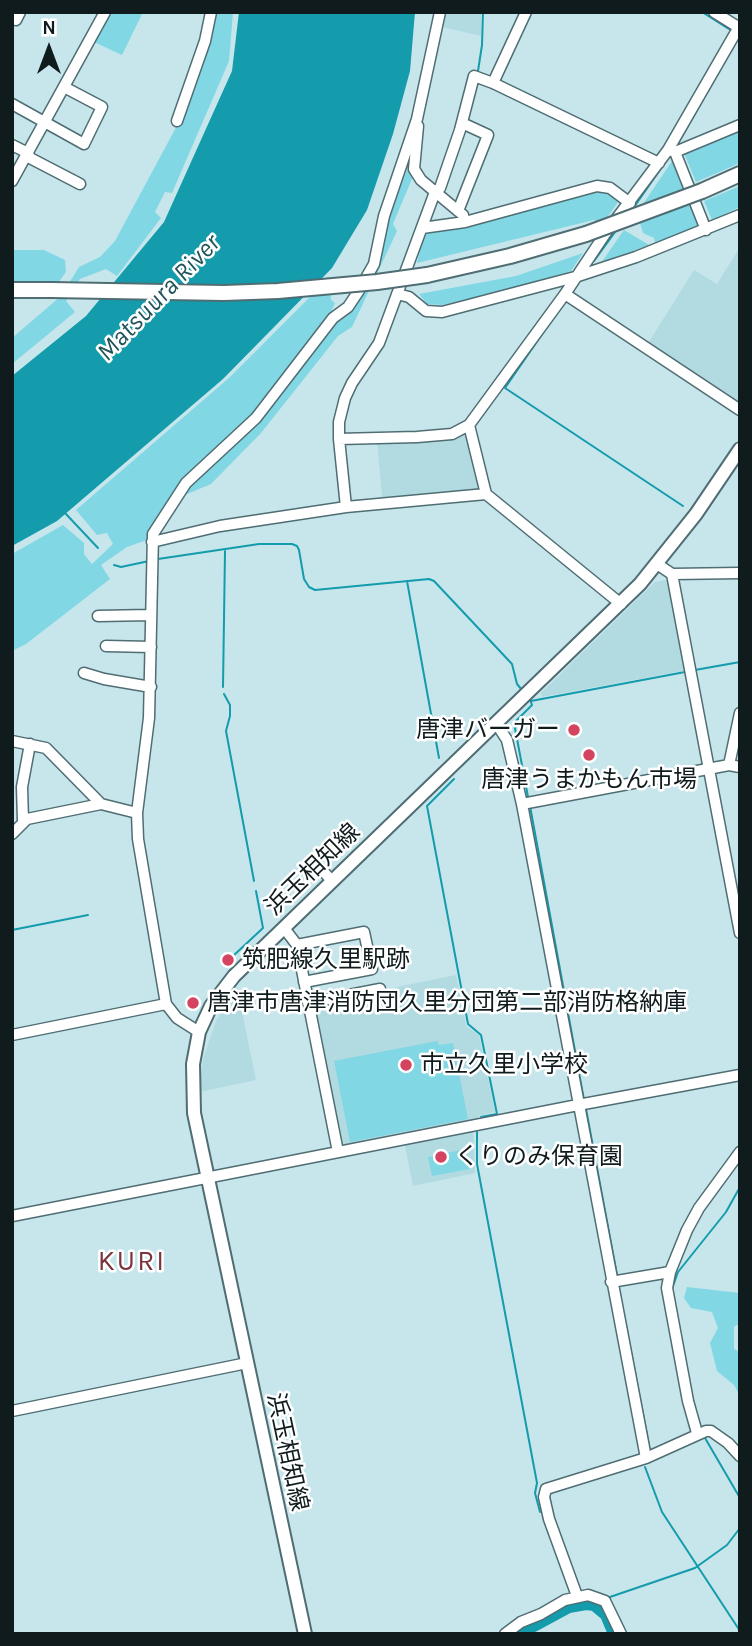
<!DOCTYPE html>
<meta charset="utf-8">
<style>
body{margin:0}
#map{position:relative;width:752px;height:1646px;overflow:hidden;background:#c6e6ec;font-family:Karla,sans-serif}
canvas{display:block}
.frame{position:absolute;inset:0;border:14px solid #0f1b1d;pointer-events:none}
.north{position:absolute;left:14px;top:14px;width:70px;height:70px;-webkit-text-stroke:5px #fff;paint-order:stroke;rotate:0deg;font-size:19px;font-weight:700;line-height:28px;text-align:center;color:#0f1b1d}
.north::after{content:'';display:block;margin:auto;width:24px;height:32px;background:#0f1b1d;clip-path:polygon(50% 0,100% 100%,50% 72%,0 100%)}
</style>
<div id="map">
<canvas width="752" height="1646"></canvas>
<div class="frame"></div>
<div class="north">N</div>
</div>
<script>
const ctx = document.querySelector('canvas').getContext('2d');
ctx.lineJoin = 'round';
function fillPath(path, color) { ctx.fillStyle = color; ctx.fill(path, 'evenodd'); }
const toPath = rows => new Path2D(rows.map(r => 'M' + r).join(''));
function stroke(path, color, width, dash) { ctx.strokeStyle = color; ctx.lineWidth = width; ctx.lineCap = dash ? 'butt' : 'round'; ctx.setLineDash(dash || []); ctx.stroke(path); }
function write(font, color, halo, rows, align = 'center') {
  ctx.font = font + ' Karla,"Noto Sans JP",sans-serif'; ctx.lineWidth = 5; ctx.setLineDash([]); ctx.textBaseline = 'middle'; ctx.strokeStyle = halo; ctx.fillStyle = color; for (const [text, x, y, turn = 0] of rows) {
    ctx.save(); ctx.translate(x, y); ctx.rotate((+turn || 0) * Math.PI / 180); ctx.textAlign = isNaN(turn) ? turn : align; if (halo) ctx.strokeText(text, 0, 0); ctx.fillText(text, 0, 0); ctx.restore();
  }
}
fillPath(toPath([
 [445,12,481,12,481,36,443,27],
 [740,247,740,406,647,345,694,270,717,284],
 [472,426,487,492,383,507,377,440],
 [670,579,687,670,542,697,541,693,655,582],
 [456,975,466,1026,479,1035,495,1112,479,1116,479,1120,343,1147,314,1004],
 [237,987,256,1080,199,1092,203,1059,216,1021],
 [473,1127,475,1173,413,1186,404,1141]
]), '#b1dae1');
fillPath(toPath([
 [109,12,143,12,122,55,94,42],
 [213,12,233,12,229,61,172,193,165,192,155,212,161,218,117,276,106,269,80,279,66,301,75,312,12,364,12,338,61,296,79,267,100,257,115,241,180,120],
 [740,130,740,163,696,182,684,153],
 [672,161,698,227,655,243,654,238,643,233,637,213],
 [408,167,414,174,393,224,397,231,352,327,338,336,261,433,211,484,168,502,147,540,127,547,101,565,110,579,26,644,12,651,12,554,63,525,84,543,84,554,92,564,113,544,107,533,97,535,76,510,230,377,329,278,331,300,335,303,328,319,335,323,353,308],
 [740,186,740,207,712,220,704,201],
 [598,192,608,193,618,202,602,225,594,220,417,263,424,232,467,227],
 [624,230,649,245,601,263],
 [12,250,44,250,65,260,66,272,58,283,12,282],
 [583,253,571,271,518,287,442,305,427,304,419,294,516,276],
 [437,1041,439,1045,453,1043,468,1119,350,1142,334,1061],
 [466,1149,470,1169,432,1176,428,1157],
 [687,1287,740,1293,740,1323,734,1327,734,1349,740,1352,740,1396,734,1385,717,1371,710,1343,718,1328,712,1312,691,1308,684,1298]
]), '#81d7e4');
fillPath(toPath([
 [239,12,415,12,410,71,393,134,367,210,332,268,223,379,57,521,12,546,12,376,86,316,164,222,232,71]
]), '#149bac');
stroke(toPath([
 [702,12,732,31],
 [478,71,482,45,483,12],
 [676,147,739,36],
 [632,210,671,154],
 [594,261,618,228],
 [573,290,577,285],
 [556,314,505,388,683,506],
 [65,513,98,548],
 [158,559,259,544,292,544,297,546,299,550,304,579,309,587,315,590,429,579,434,581,512,664,517,684,522,690],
 [114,565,121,567,149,561],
 [407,581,439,758],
 [695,670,740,662],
 [223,687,225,551],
 [224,694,230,705,230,716,226,731,254,881],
 [531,701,685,672],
 [454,779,427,806,468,1024,481,1035,497,1114,481,1117],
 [528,797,514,723,532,705,530,699],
 [530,806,584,1100],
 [12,930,88,915],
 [232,957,263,928,256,891],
 [586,1109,617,1275],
 [477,1132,477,1164,537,1483,535,1493,540,1512],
 [618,1284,650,1451],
 [672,1289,678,1272,726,1212,740,1187],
 [705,1438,740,1498],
 [645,1467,662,1512,740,1631],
 [607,1598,695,1568,727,1545,740,1528]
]), '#149bac', 2);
stroke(toPath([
 [519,1634,569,1607,586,1604,594,1605,606,1615,614,1634]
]), '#149bac', 12);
const minor = toPath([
 [714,12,738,27],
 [16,20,20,12],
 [493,83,526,12],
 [12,104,84,144,102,107,64,87],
 [177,121,205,41,211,12],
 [418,126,414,169,421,180,463,215,465,222],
 [12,145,28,153,30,158,80,184],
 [669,150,675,152,740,125],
 [675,152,706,230],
 [12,181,105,12],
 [458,211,488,135,462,123],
 [422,228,465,222,597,186,610,188,630,203],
 [397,294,409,297,426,311,442,312,575,277,636,257,740,215],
 [565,294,740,410],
 [469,425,486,494,621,604],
 [339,439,417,437,452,434,469,425,565,294,605,234,668,150,740,25],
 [346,507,339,439,339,422,345,398,352,383,379,343,435,192,440,188,460,130,474,76,493,83,659,163],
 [152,542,220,526,346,507,486,494],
 [657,564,672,574,740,573],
 [672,574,740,933],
 [98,616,150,615],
 [106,646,151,647],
 [84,673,104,679,151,687],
 [496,723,507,740,522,804,646,1458],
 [12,741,46,748,101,804],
 [729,765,740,713],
 [522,804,729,765,740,767],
 [23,821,22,787,30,744],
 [12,834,27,819,101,804,137,813],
 [323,871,332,881],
 [284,928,297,945,338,1152],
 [297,945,364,932,372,969,304,982],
 [308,1003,380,989],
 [199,1032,177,1018,166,1004,138,839,137,813,149,718,153,534,186,483,256,418,333,318,348,307,358,292,374,264,384,216,417,119,440,12],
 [12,1035,166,1004],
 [12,1216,578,1105,740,1075],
 [611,1282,670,1272],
 [12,1411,247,1363],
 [697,1433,688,1401,667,1288,670,1272,687,1230,699,1208,740,1152],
 [577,1596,549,1519,544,1497,546,1489,646,1458,706,1431,711,1431,728,1443,740,1456],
 [505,1634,521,1622,541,1614,565,1600,588,1595,605,1601,621,1634]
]);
const major = toPath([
 [305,1634,194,1113,193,1064,199,1032,211,1006,234,976,640,584,696,514,740,449]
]);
const highway = toPath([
 [702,191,740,174],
 [427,275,510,256,586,234],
 [12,290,51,290]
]);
stroke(minor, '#4f6d72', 13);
stroke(major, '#4f6d72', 16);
stroke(highway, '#4f6d72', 18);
stroke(minor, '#fff', 10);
stroke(major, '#fff', 12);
stroke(highway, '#fff', 14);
const highwayBridge = toPath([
 [586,234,702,191],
 [51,290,224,293,278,291,377,282,427,275]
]);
stroke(highwayBridge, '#4f6d72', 18, []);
stroke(highwayBridge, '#fff', 14);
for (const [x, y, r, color] of [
 [574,730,7,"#d44360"],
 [589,755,7,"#d44360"],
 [228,960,7,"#d44360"],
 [193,1003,7,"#d44360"],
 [406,1065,7,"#d44360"],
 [441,1157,7,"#d44360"]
]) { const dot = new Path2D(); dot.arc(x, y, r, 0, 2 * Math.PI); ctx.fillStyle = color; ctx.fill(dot); stroke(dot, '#fff', 2.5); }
write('24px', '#0f1b1d', '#fff', [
 ["唐津バーガー",560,730,"right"],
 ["唐津うまかもん市場",589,780,"center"],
 ["筑肥線久里駅跡",242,960],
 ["唐津市唐津消防団久里分団第二部消防格納庫",207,1003],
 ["市立久里小学校",420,1065],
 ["くりのみ保育園",455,1157]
], 'left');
write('24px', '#0f1b1d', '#fff', [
 ["浜玉相知線",313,870,-44],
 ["浜玉相知線",287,1452,78]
]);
write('italic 26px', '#21535a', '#fff', [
 ["Matsuura River",159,298,-46]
]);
ctx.letterSpacing = '2px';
write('28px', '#7b333e', '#fff', [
 ["KURI",132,1262]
]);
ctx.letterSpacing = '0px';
</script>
